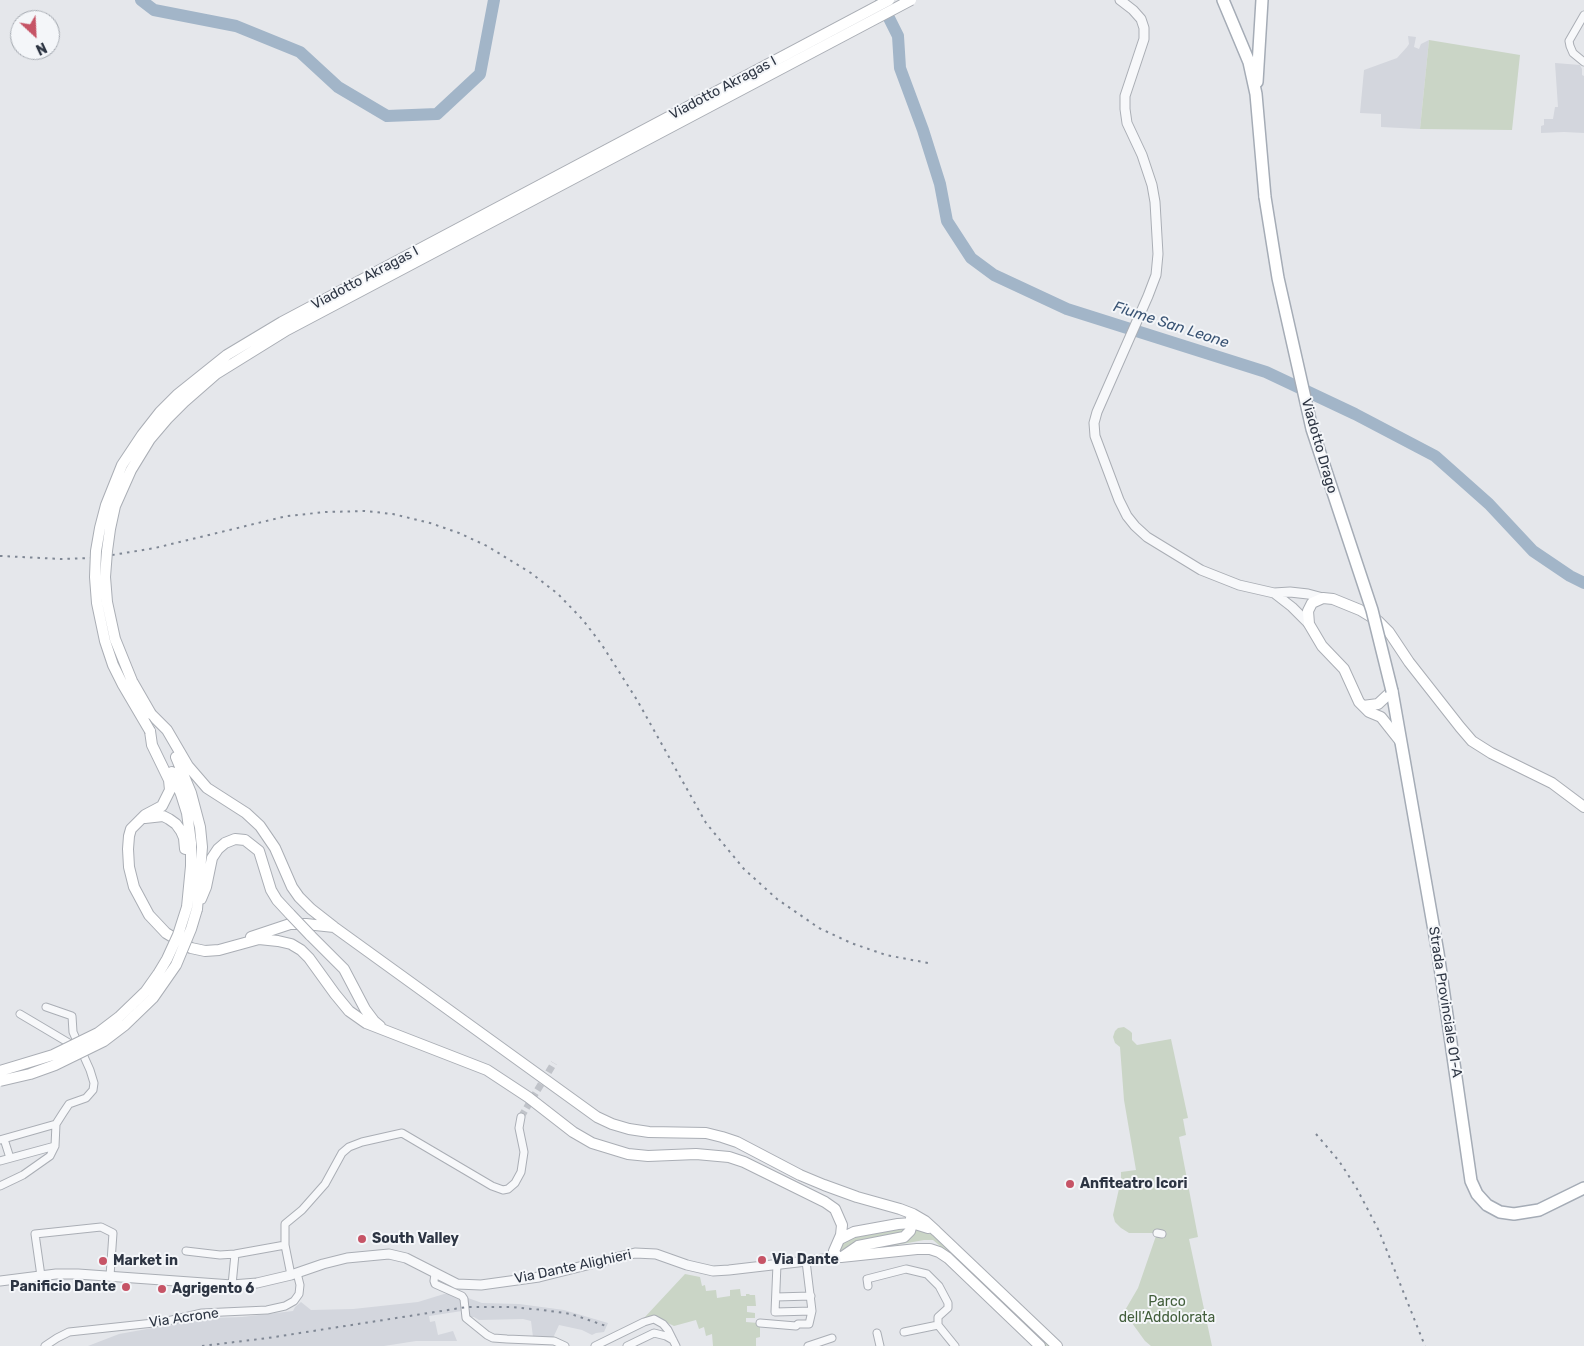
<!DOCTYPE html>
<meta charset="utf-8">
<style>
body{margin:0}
#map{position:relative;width:1584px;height:1346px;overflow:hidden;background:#e5e7eb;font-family:Rubik,sans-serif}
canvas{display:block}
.north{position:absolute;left:10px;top:10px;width:50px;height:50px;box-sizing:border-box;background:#f4f6f9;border:1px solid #a4a9b0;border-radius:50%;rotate:155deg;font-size:14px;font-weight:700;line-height:20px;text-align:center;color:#2d3543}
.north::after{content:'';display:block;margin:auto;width:18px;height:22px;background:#c65466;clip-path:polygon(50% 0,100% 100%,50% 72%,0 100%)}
</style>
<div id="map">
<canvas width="1584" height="1346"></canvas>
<div class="north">N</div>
</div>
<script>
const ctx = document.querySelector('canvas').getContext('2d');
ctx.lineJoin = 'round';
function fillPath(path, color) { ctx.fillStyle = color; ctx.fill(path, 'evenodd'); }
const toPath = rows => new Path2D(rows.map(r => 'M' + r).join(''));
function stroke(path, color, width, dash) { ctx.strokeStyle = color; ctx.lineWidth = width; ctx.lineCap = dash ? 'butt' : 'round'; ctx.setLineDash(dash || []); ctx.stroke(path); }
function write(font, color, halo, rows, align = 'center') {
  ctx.font = font + ' Rubik,sans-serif'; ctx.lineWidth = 4; ctx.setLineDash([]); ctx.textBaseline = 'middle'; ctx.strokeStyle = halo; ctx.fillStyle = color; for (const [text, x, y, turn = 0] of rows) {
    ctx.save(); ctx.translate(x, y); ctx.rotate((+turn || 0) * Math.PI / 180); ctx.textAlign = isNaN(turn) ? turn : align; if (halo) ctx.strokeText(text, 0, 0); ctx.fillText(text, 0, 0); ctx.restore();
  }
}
fillPath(toPath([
 [1408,36,1416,37,1414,47,1419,49,1421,44,1429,40,1420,129,1381,127,1381,114,1360,113,1364,70,1397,58,1407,47,1409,44],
 [1555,63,1580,65,1582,69,1582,75,1584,76,1584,133,1564,132,1541,133,1541,126,1544,125,1544,119,1553,119,1555,107,1558,107],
 [444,1294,451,1294,461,1300,468,1298,482,1303,519,1304,564,1310,608,1323,604,1332,596,1333,592,1335,582,1330,559,1325,553,1338,533,1337,531,1321,523,1319,479,1320,474,1317,469,1317,462,1311,429,1316,430,1322,435,1321,438,1335,453,1331,457,1341,416,1341,384,1346,88,1346,119,1334,186,1322,210,1318,242,1317,293,1311,295,1307,301,1302,311,1310,353,1309,418,1302]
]), '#d3d6dd');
fillPath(toPath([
 [1429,40,1520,55,1512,130,1420,129],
 [1124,1027,1130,1031,1132,1033,1132,1040,1137,1045,1171,1039,1188,1118,1183,1119,1186,1135,1179,1137,1198,1237,1189,1239,1212,1346,1151,1346,1145,1341,1124,1312,1138,1288,1157,1233,1129,1233,1121,1228,1115,1222,1113,1215,1121,1180,1121,1172,1136,1170,1124,1100,1120,1047,1115,1043,1113,1037,1115,1031,1118,1028],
 [899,1228,907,1228,902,1233,857,1241,842,1251,840,1252,839,1250,844,1242,851,1237],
 [914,1228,931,1234,940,1240,1050,1346,1044,1346,952,1256,933,1240,924,1240,864,1251,862,1248],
 [685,1274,700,1277,702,1286,705,1285,706,1291,716,1290,717,1298,730,1296,730,1290,740,1289,741,1296,746,1296,746,1294,749,1294,750,1295,755,1295,756,1306,747,1306,747,1312,755,1313,755,1318,746,1318,746,1322,758,1323,760,1325,760,1337,756,1338,756,1346,713,1346,712,1334,706,1336,704,1327,699,1329,696,1320,674,1326,657,1318,644,1318]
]), '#cad5c6');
stroke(toPath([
 [141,0,154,10,236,26,300,52,338,87,387,116,437,114,480,74,494,0],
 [881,2,898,36,900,68,923,130,940,184,947,221,971,258,994,275,1067,309,1266,372,1355,414,1435,456,1489,504,1533,551,1570,576,1584,583]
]), '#a2b5c8', 12);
stroke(toPath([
 [521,1117,554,1063]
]), '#c0c3c9', 7, [7, 3.5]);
const minor = toPath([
 [1584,15,1569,41,1570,46,1573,53,1584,62],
 [20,1014,74,1046],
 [4,1139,10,1158],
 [0,1140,56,1124],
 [0,1161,55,1146],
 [0,1186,23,1175,50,1156,55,1146,56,1124,63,1113,69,1104,86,1098,93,1090,94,1083,90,1070,73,1032,72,1016,46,1007],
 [1157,1233,1162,1234],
 [186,1251,220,1255,235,1254,285,1245],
 [777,1264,775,1312,812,1311],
 [435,1274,434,1281,435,1284,462,1296,464,1299,466,1318,487,1335,493,1338,507,1339,554,1341,565,1346],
 [291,1275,285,1245,285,1224,302,1210,325,1184,342,1153,349,1147,362,1142,402,1133,492,1186,503,1190,508,1189,515,1183,521,1172,524,1152,519,1128,521,1117],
 [41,1276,35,1234,101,1227,113,1233,110,1276],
 [232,1285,235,1254],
 [868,1286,867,1279,906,1269,927,1274,939,1286,948,1303,948,1308,938,1317,938,1325],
 [776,1297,811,1296],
 [760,1323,796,1326,798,1324,809,1324,812,1311,806,1261],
 [938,1325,955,1346],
 [904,1332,938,1325],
 [877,1333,880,1346],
 [45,1346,57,1338,69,1332,163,1322,202,1313,267,1310,285,1306,294,1301,299,1294,300,1285,297,1273],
 [595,1346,644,1322,654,1319,663,1324,668,1330,676,1346],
 [627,1346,654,1333,666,1336,673,1340],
 [808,1346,832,1338]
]);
const tertiary = toPath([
 [1120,0,1133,10,1141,19,1144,28,1144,39,1125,96,1125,109,1127,123,1142,155,1152,185,1155,202,1158,254,1156,275,1148,296,1097,412,1094,423,1095,436,1119,500,1127,516,1135,526,1147,537,1201,570,1239,585,1274,593,1292,607,1309,624],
 [1274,593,1290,592,1308,594,1323,598],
 [0,1281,56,1274,78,1274,232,1285,257,1283,291,1275,323,1264,347,1258,389,1254,406,1258,457,1284,481,1285,539,1277,635,1253,656,1254,687,1265,713,1271,729,1270,841,1257]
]);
const secondary = toPath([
 [1363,706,1378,704,1392,691],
 [151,714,167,730,188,766,207,788,246,813,260,826,275,848,292,887,299,897,311,909,334,927,597,1117,612,1124,629,1129,649,1132,706,1133,722,1137,737,1142,800,1175,824,1185,857,1197,900,1209,913,1214,925,1221,936,1231,1057,1346],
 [150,731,152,745,169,780,170,790,162,806,145,815,131,829,129,836,128,849,129,867,134,887,149,915,166,933,191,948,205,951,219,950,259,939,278,941,291,944,301,950,309,958,335,994,349,1011,366,1023,487,1070,528,1097,573,1132,592,1143,628,1154,648,1156,696,1154,729,1157,744,1162,825,1202,835,1209,842,1225,841,1235,834,1251,837,1257,841,1257],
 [1400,741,1381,717,1369,712,1359,702,1344,669,1322,646,1309,624,1308,611,1312,603,1323,598,1333,599,1360,610,1378,621,1389,632,1409,662,1460,727,1472,741,1491,753,1552,783,1584,807],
 [176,757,191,793,200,827,202,847,197,909],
 [172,772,181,794,187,813,191,843,191,866,187,907],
 [145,818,163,816,169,819,176,824,181,831,184,838,185,849],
 [201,899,206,887,212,858,218,849,225,843,235,839,245,840,259,851,271,890,277,900,290,914],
 [310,935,344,969,365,1009,374,1021,380,1026],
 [251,937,290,924,306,924,334,927],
 [840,1239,854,1232,898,1224,912,1223,928,1228],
 [841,1257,917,1249,930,1249,939,1252,948,1258,1040,1346],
 [842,1257,858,1246,904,1237,910,1231,912,1223,911,1218]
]);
const primary = toPath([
 [1223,0,1249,62,1256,94,1265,197],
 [1257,82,1262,0],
 [1392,691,1438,953,1471,1181,1477,1194,1487,1205,1500,1212,1514,1214,1539,1210,1584,1188]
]);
stroke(minor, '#aaaeb5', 9);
stroke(tertiary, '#aaaeb5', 11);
stroke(secondary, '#aaaeb5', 12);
stroke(primary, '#a5acb6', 14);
stroke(minor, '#f7f8fa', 7);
stroke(tertiary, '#f7f8fa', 9);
stroke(secondary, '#fff', 10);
stroke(primary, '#fff', 11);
stroke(toPath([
 [0,556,61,559,94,558,155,548,287,516,326,512,365,511,393,514,430,523,459,533,487,546,531,573,558,594,583,620,602,645,637,700,706,823,744,869,777,899,819,928,851,943,886,955,928,963],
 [1316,1134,1339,1161,1356,1187,1379,1231,1425,1346],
 [202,1346,268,1338,467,1307,512,1307,543,1310,571,1314,606,1326]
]), '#7f8794', 2, [2.5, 5]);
const secondaryBridge = toPath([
 [151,714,132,681,115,639,107,602,105,577,107,551,110,529,115,506,131,470,150,439,167,419,184,402,216,374,287,330,911,0],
 [150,731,123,685,113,665,105,641,97,603,95,577,96,551,100,528,106,505,122,465,142,435,160,412,177,395,227,355,282,322,889,0],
 [290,914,310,935],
 [0,1071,53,1055,98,1033,119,1017,146,991,158,974,167,959,178,935,187,907],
 [0,1081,30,1074,55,1065,104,1041,125,1025,153,998,176,965,191,929,197,909]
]);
const primaryBridge = toPath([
 [1265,197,1278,278,1312,429,1372,610,1392,691]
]);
stroke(secondaryBridge, '#aaaeb5', 12, []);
stroke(primaryBridge, '#a5acb6', 14, []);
stroke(secondaryBridge, '#fff', 10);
stroke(primaryBridge, '#fff', 11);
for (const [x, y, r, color] of [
 [1070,1184,5,"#c65466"],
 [362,1239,5,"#c65466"],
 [762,1260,5,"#c65466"],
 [103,1261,5,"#c65466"],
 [126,1287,5,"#c65466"],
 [162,1289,5,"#c65466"]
]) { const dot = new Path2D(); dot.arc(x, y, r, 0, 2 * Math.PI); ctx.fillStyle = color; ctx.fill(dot); stroke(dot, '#f4f6f9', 2); }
write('14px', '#2d3543', '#f4f6f9', [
 ["Viadotto Akragas I",723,88,-28],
 ["Viadotto Akragas I",365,278,-28],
 ["Viadotto Drago",1319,446,74],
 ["Strada Provinciale 01-A",1445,1002,81],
 ["Via Dante Alighieri",573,1267,-12],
 ["Via Acrone",184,1318,-8]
]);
write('bold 14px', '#2d3543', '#f4f6f9', [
 ["Anfiteatro Icori",1080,1184],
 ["South Valley",372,1239],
 ["Via Dante",772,1260],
 ["Market in",113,1261],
 ["Panificio Dante",116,1287,"right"],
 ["Agrigento 6",172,1289]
], 'left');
write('14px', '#425e3b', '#f4f6f9', [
 ["Parco",1167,1302],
 ["dell’Addolorata",1167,1318]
]);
write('italic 15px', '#3a5474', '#f4f6f9', [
 ["Fiume San Leone",1171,325,18]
]);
</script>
